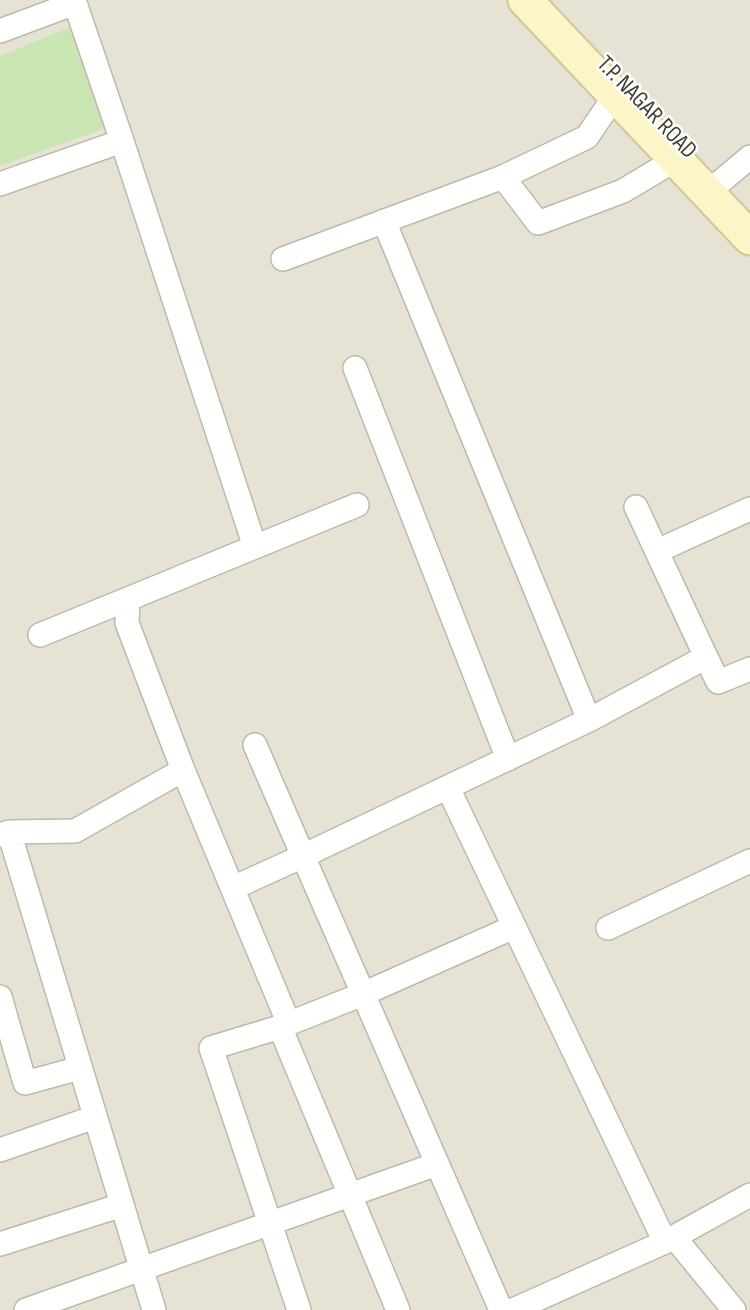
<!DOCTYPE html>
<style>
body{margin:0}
canvas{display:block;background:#f3f0e7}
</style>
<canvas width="750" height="1310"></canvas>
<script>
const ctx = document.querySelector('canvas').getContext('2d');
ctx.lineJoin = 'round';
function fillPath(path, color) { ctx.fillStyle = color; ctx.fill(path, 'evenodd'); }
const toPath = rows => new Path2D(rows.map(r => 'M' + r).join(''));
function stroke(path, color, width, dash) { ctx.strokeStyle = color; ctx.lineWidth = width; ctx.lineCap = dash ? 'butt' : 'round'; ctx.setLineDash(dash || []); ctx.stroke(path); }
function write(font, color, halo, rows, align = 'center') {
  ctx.font = font + ' "Sofia Sans Condensed",sans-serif'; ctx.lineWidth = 5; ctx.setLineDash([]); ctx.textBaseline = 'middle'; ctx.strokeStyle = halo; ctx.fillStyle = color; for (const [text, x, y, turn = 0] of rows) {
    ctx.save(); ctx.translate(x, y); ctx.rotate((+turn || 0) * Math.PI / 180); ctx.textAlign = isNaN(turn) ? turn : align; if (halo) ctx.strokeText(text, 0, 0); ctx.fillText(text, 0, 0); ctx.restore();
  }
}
fillPath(toPath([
 [0,0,750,0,750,1310,0,1310]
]), '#e6e3d5');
fillPath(toPath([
 [71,27,106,128,0,166,0,56]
]), '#c8e5b2');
const street = toPath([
 [0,31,75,3],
 [616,94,587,137,503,177,538,223,623,191,675,160],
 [122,141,255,547],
 [0,184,122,141,74,0],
 [707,193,750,157],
 [384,221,589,720,303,856,501,1310],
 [283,259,503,177],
 [355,368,508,759],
 [657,551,750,509],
 [40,635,128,599],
 [706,657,718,682,750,669],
 [589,720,706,657,636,507],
 [183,770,289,1024],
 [448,788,665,1242],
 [9,832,154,1310],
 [0,835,9,832,75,831,183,770,127,623,128,599,357,505],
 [233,888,303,856,255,745],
 [608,928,750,861],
 [0,997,25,1083,80,1068],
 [280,1027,211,1048,299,1310],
 [0,1150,95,1117],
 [674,1237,734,1310],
 [0,1244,122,1205],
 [26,1310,437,1164],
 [398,1310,280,1027,363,994,514,927],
 [513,1310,665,1242,750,1195]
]);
const secondary = toPath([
 [525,0,750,238]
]);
stroke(street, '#beb9aa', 26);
stroke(secondary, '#d0c898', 37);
stroke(street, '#fff', 23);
stroke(secondary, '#fcf5c8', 33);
write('24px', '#454136', '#fff', [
 ["T.P. NAGAR ROAD",646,108,46]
]);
</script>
